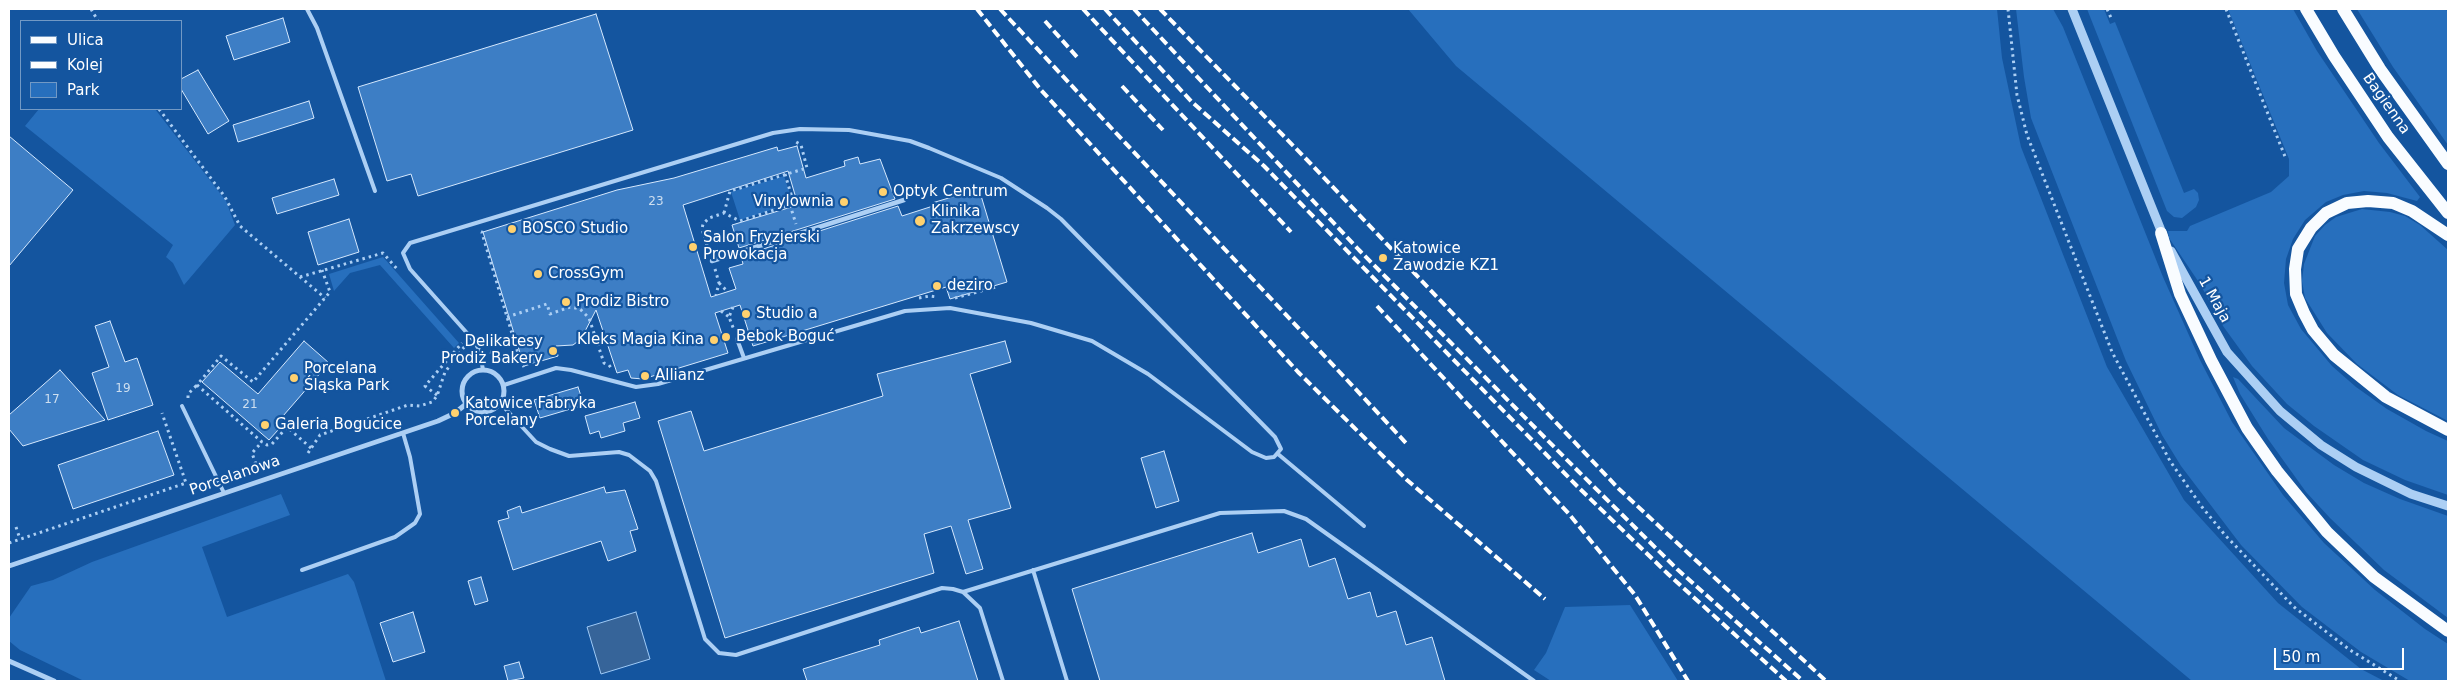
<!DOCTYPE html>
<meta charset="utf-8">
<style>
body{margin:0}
#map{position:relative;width:2457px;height:690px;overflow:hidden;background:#14559f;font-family:"DejaVu Sans",sans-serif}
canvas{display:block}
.frame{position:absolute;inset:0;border:10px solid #fff;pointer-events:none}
.legend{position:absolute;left:20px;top:20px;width:162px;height:90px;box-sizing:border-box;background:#14559f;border:1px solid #7299c5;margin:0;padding:6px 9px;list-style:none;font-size:15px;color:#fff}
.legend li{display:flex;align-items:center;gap:10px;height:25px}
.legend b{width:25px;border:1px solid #7299c5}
.scale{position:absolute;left:2274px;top:648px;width:130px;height:22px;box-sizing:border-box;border:2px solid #fff;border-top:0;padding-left:6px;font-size:15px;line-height:18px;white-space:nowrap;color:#fff;-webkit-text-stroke:4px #14559f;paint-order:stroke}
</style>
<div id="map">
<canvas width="2457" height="690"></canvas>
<div class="frame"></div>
<ul class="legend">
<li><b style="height:6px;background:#f9fcff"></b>Ulica</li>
<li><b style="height:6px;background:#fff"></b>Kolej</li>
<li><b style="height:14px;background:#276fbd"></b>Park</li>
</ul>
<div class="scale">50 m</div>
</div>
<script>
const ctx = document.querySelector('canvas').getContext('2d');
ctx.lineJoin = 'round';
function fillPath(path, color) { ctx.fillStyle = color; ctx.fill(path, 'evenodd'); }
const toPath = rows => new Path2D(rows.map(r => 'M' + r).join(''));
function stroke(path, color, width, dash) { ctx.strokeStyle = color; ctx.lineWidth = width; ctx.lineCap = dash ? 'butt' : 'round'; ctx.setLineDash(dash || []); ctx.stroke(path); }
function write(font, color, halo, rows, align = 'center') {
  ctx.font = font + ' "DejaVu Sans",sans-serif'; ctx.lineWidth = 4.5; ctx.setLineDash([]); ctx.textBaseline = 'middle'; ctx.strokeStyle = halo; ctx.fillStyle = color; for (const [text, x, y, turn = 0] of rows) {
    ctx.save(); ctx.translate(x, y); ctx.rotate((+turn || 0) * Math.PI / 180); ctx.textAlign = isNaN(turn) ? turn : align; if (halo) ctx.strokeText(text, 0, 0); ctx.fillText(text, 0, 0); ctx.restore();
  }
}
fillPath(toPath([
 [1408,9,1997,9,2002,58,2021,147,2107,367,2184,500,2278,603,2361,669,2384,681,2192,681,1456,66],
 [2016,9,2053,9,2063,27,2163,277,2200,360,2232,422,2283,495,2324,543,2375,590,2425,629,2448,644,2448,681,2410,681,2361,652,2302,607,2241,545,2181,466,2162,435,2126,361,2031,118,2024,77],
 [2087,9,2104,9,2110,24,2115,22,2184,193,2194,189,2198,193,2199,200,2196,207,2182,218,2174,217,2167,211],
 [2228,9,2293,9,2317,51,2379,143,2420,197,2417,201,2387,193,2364,191,2343,195,2326,202,2305,220,2293,239,2286,259,2284,283,2288,305,2301,329,2332,366,2356,387,2387,409,2426,431,2448,441,2448,495,2405,480,2363,460,2314,426,2287,404,2252,366,2223,326,2200,284,2169,238,2168,231,2187,231,2190,226,2271,192,2289,176,2289,159],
 [2357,9,2446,9,2448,13,2448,145,2393,67],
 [39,109,155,109,226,201,235,225,184,285,173,263,166,257,173,245,25,126],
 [784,176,793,203,740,220,731,192],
 [2362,209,2390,212,2405,216,2420,225,2448,250,2448,421,2398,395,2357,364,2327,333,2305,298,2302,281,2304,264,2315,236,2325,225,2336,217],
 [383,257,459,343,454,348,380,265,350,273,334,291,329,274],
 [2233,377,2238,379,2284,428,2334,465,2364,483,2400,499,2448,516,2448,618,2384,570,2330,518,2306,492,2268,439,2240,394],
 [281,494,290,515,202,547,227,617,348,574,354,582,386,681,84,681,20,650,9,641,9,618,31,586,53,580,92,562],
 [1630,605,1678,681,1551,681,1534,670,1546,653,1565,607]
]), '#276fbd');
const water = toPath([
 [636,612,650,659,601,674,587,627,636,612]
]);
fillPath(water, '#366499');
stroke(water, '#9fcaf6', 1);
const building = toPath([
 [596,14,633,130,418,196,411,174,387,181,358,87,596,14],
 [283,18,290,42,234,60,226,36,283,18],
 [198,70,229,121,208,134,181,89,181,79,198,70],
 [309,101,314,118,238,142,233,125,309,101],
 [9,136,73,190,9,266,9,136],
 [797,146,806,178,845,166,844,161,858,157,860,164,880,159,895,199,739,248,732,225,798,205,788,171,683,205,711,297,736,289,729,268,743,264,741,256,898,206,902,216,933,206,932,203,979,189,1007,282,950,299,946,287,753,346,740,305,715,313,728,353,643,379,631,378,628,370,617,373,596,310,581,339,573,345,556,346,558,356,524,366,483,232,617,190,674,178,777,147,778,151,797,146],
 [334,179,339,195,277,214,272,198,334,179],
 [349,219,359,252,318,265,308,232,349,219],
 [110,321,125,362,137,358,153,405,108,420,92,373,109,367,95,326,110,321],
 [304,341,329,363,283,416,287,420,269,440,202,382,220,362,258,394,304,341],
 [1005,341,1011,362,970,374,1011,508,968,520,983,569,966,574,951,526,924,534,934,573,725,638,658,421,691,411,704,451,883,396,877,374,1005,341],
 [60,370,105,420,23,446,9,429,9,415,60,370],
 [578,387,584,405,540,418,534,400,578,387],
 [635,402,640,418,623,423,625,431,601,438,599,431,590,434,585,416,635,402],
 [158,431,174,475,73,509,58,465,158,431],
 [1164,451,1179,501,1156,508,1141,458,1164,451],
 [604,487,606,493,625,490,638,529,630,531,636,551,608,561,601,541,513,570,498,521,509,518,507,511,520,506,522,513,604,487],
 [1252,533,1258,553,1301,539,1309,567,1335,558,1348,599,1370,592,1377,617,1396,611,1406,645,1432,637,1445,681,1100,681,1072,589,1252,533],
 [481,577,488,601,475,605,468,581,481,577],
 [413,612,425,652,393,662,380,623,413,612],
 [959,621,978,681,807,681,803,669,880,645,879,640,919,627,921,633,959,621],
 [519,662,524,678,508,681,504,666,519,662]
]);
fillPath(building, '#3d7ec5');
stroke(building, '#d5e8fd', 1);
stroke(toPath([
 [91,9,98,21],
 [2008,9,2017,95,2027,135,2112,352,2170,461,2202,507,2225,535,2294,607,2350,650,2400,681],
 [2107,9,2112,20],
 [2226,9,2286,159],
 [159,109,225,197,240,226,325,298],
 [785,174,794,204,790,205],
 [724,213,730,191,807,168,801,145,793,140],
 [483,231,482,233,519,357],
 [709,252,702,229,703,224,709,218,724,213,740,221,790,205,796,224],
 [715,269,719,283,716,295],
 [300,277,383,253,398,270],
 [719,283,728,292],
 [919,298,930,296,937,297],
 [955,298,996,287],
 [733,307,729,317,734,330],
 [721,311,729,317],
 [507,317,547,304,550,314,570,307,580,309,589,318,604,363,609,365,612,369],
 [490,352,519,357,524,367],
 [437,395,425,386,462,343],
 [188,398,188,394,197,385],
 [311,448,287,427,272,444,267,445,262,442,197,385,221,356,253,382,330,292,322,270],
 [308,453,320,435,408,405,420,406,432,402,437,396,445,372,465,346],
 [258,470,252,453,262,442],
 [16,527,20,539],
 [9,543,186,483,162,413]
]), '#accff4', 3, [2.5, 4]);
stroke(toPath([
 [307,9,317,28,375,191],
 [737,339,744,358],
 [483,370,480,352,475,342,410,269,403,253,410,243,773,133,800,129,849,130,910,141,929,148,1001,178,1047,208,1061,219,1275,437,1281,449,1274,457,1266,458,1252,452,1148,374,1092,341,1031,323,950,308,905,311,658,384,636,387,571,370,556,368,504,385],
 [501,404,536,442,550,449,569,456,619,452,629,455,650,471,656,481,705,639,719,653,736,655,942,588,953,589,963,592,980,608,1003,681],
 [182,406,224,493],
 [1278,454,1364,526],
 [302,570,395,537,415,523,420,514,410,457,403,433],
 [1033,570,1067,681],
 [963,592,1220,513,1284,511,1306,519,1534,681]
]), '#accff4', 4);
stroke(toPath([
 [712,261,904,200]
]), '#accff4', 4.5);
stroke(toPath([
 '462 391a21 21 0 1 1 42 0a21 21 0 1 1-42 0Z',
 [9,566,438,421,455,413,466,404],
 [9,661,54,681]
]), '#accff4', 5);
stroke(toPath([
 [2072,9,2164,238],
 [2171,251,2227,352,2280,411,2321,445,2356,467,2411,494,2448,506]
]), '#accff4', 9);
stroke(toPath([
 [2306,9,2334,56,2388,137,2448,213],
 [2343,9,2380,69,2448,164],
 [2161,233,2180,294,2211,360,2247,428,2277,471,2327,532,2374,577,2448,631],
 [2448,235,2412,211,2393,203,2368,201,2347,203,2326,213,2311,228,2298,249,2295,269,2296,294,2304,313,2313,330,2334,355,2386,397,2448,430]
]), '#f9fcff', 12);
stroke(toPath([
 [977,9,1041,90,1298,372,1407,480,1545,599],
 [1000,9,1406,443],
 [1083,9,1291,232],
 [1105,9,1192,102,1264,166,1578,487,1668,574,1786,681],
 [1134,9,1359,250,1578,471,1677,569,1803,681],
 [1160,9,1311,164,1619,489,1826,681],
 [1045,21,1077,57],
 [1122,86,1163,130],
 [1377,306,1569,514,1635,595,1688,681]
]), '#fff', 4, [9, 4]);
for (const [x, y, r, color] of [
 [883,192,5,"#ffd16f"],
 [844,202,5,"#ffd16f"],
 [920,221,6,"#ffd16f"],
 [512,229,5,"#ffd16f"],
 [693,247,5,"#ffd16f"],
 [1383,258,5,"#ffd16f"],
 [538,274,5,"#ffd16f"],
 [937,286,5,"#ffd16f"],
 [566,302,5,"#ffd16f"],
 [746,314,5,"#ffd16f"],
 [726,337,5,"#ffd16f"],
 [714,340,5,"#ffd16f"],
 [553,351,5,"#ffd16f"],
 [645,376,5,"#ffd16f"],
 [294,378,5,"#ffd16f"],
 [455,413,5,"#ffd16f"],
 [265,425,5,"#ffd16f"]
]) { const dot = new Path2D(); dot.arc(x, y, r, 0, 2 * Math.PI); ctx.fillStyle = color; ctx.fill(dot); stroke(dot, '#14559f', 2); }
write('12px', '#cedff0', null, [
 ["23",656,202],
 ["19",123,389],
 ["17",52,400],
 ["21",250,405]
]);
write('15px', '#fff', '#14559f', [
 ["Bagienna",2386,104,55],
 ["1 Maja",2214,300,61],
 ["Porcelanowa",235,476,-19]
]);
write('15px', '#fff', '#14559f', [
 ["Optyk Centrum",893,192],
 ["Vinylownia",834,202,"right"],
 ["Klinika",931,212],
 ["Zakrzewscy",931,229],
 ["BOSCO Studio",522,229],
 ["Salon Fryzjerski",703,238],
 ["Prowokacja",703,255],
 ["Katowice",1393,249],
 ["Zawodzie KZ1",1393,266],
 ["CrossGym",548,274],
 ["deziro",947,286],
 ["Prodiz Bistro",576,302],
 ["Studio a",756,314],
 ["Bebok Boguć",736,337],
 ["Kleks Magia Kina",704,340,"right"],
 ["Delikatesy",543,342,"right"],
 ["Prodiż Bakery",543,359,"right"],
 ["Porcelana",304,369],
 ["Śląska Park",304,386],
 ["Allianz",655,376],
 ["Katowice Fabryka",465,404],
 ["Porcelany",465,421],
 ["Galeria Bogucice",275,425]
], 'left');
</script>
